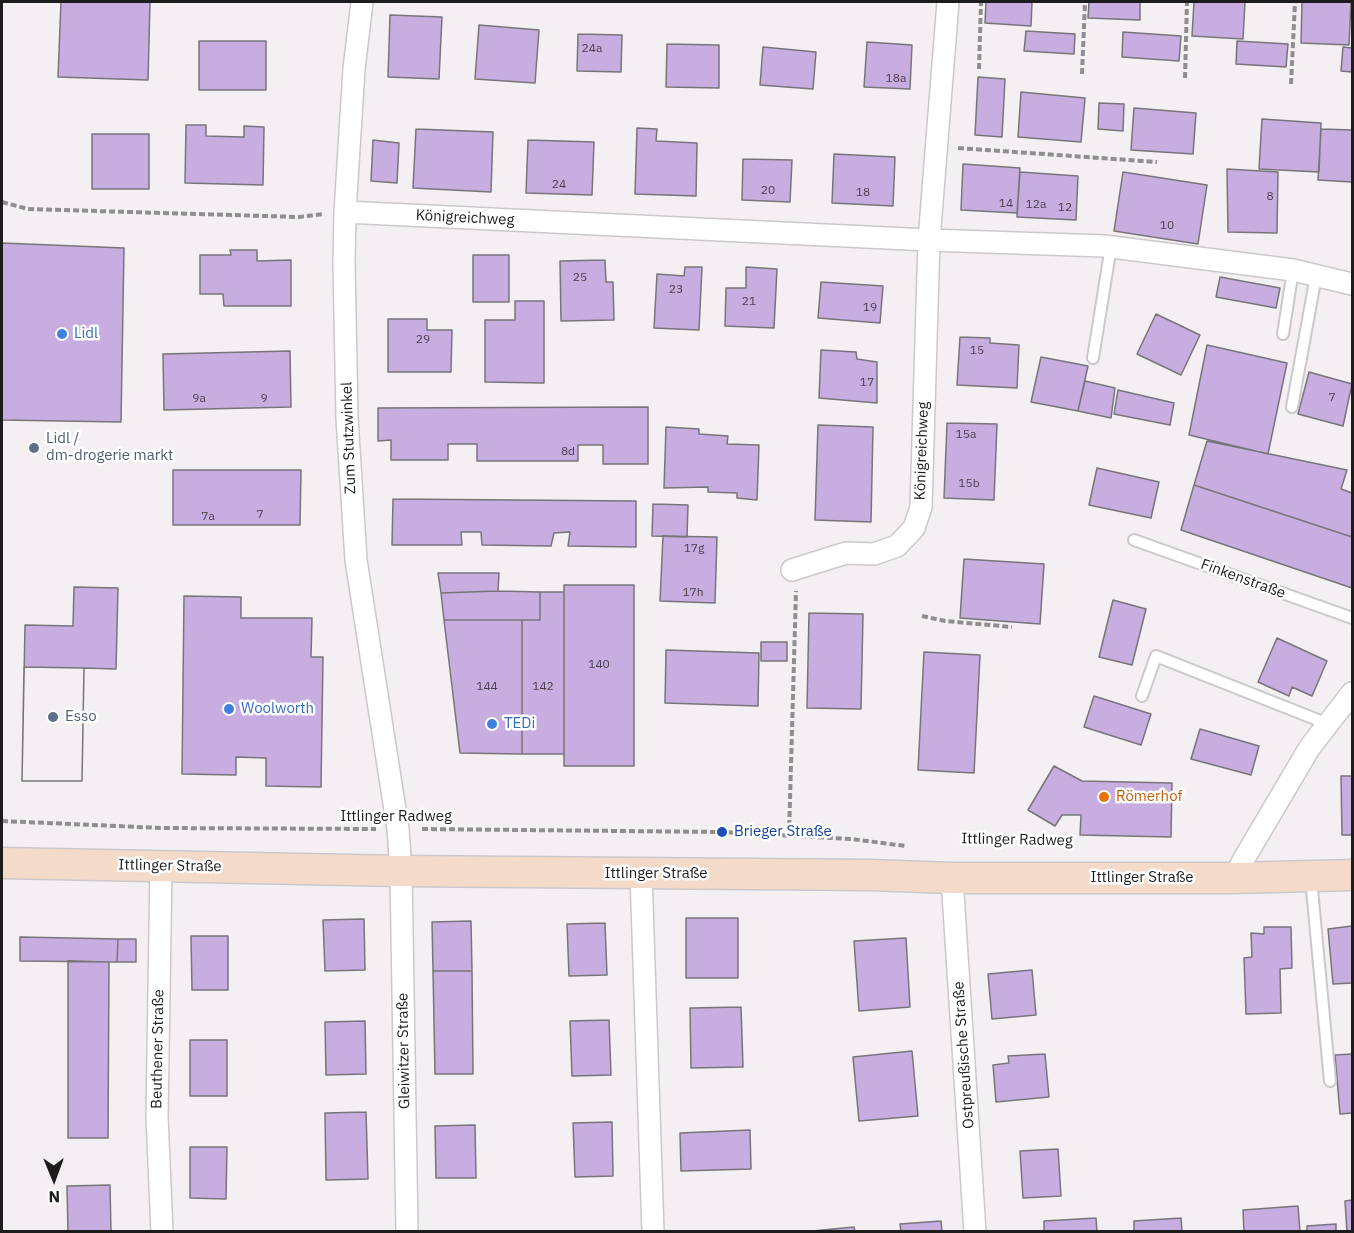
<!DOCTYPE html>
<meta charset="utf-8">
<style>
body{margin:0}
#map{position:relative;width:1354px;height:1233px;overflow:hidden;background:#f3eff3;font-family:"IBM Plex Sans",sans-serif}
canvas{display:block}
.frame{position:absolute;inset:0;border:3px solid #1d1c1d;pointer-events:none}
.north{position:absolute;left:24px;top:1149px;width:60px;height:60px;-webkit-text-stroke:4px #fefeff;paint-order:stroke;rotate:179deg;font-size:16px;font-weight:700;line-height:24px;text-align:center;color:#1d1c1d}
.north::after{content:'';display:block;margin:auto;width:21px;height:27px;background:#1d1c1d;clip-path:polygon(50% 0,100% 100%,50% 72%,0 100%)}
</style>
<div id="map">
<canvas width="1354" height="1233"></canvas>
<div class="frame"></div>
<div class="north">N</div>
</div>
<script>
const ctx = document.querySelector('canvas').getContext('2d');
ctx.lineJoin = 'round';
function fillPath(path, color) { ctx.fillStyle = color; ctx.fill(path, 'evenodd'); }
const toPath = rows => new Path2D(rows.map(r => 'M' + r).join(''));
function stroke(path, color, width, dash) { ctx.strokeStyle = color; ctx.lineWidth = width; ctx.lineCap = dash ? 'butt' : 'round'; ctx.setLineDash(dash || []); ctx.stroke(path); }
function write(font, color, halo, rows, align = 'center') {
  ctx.font = font + ' "IBM Plex Sans",sans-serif'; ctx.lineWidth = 5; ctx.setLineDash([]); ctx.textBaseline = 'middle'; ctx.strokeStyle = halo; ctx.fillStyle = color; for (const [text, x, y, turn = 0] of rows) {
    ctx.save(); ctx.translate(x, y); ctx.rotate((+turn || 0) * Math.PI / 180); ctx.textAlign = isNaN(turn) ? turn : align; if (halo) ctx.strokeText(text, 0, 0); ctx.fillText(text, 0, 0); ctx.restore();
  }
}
const building = toPath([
 [61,2,150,2,148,80,58,77,61,2],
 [986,2,1032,2,1031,26,985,23,986,2],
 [1089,2,1140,2,1140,20,1088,18,1089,2],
 [1194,2,1245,2,1243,39,1192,36,1194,2],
 [1302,2,1351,2,1349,45,1301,43,1302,2],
 [390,15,442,17,439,79,388,77,390,15],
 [479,25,539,30,535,83,475,79,479,25],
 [1026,31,1075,34,1074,54,1024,51,1026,31],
 [1123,32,1181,36,1179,61,1122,57,1123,32],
 [578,34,622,35,621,72,577,71,578,34],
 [199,41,266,41,266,90,199,90,199,41],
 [1237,41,1288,44,1286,67,1236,64,1237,41],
 [867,42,912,45,910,89,864,87,867,42],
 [667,44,719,45,719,88,666,87,667,44],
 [763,47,816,52,813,89,760,85,763,47],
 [1343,47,1352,48,1352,72,1341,71,1343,47],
 [978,77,1005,79,1002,137,975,135,978,77],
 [1021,92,1085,98,1081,142,1018,137,1021,92],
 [1099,103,1124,104,1123,131,1098,129,1099,103],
 [1134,108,1196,113,1193,154,1131,150,1134,108],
 [1262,119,1321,123,1319,172,1259,169,1262,119],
 [186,125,206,125,206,136,244,137,244,126,264,127,263,185,185,183,186,125],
 [637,128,657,129,656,141,697,143,696,196,635,194,637,128],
 [416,129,493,132,491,192,413,188,416,129],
 [1321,129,1352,130,1352,182,1318,180,1321,129],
 [92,134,149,134,149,189,92,189,92,134],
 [373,140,399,143,397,183,371,181,373,140],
 [528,140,594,142,592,195,526,193,528,140],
 [834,154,895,157,893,206,832,203,834,154],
 [743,159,792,160,790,202,742,200,743,159],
 [963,164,1020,168,1017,213,961,210,963,164],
 [1227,169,1278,172,1277,233,1228,232,1227,169],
 [1020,172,1078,176,1076,220,1017,217,1020,172],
 [1123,172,1207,185,1198,244,1114,231,1123,172],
 [2,243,124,248,121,422,2,420,2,243],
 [230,250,257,250,257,261,291,260,291,306,224,306,223,294,200,294,200,255,231,255,230,250],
 [473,255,509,255,509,302,473,302,473,255],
 [605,260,606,282,613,282,614,320,561,321,560,261,605,260],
 [685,267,702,267,699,330,654,328,657,274,684,276,685,267],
 [746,267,777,269,774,328,725,326,726,288,746,288,746,267],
 [1220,277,1280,288,1276,308,1216,297,1220,277],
 [821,282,883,286,880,323,818,318,821,282],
 [515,301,544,301,544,383,485,382,485,320,515,320,515,301],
 [1156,314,1200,335,1181,375,1137,354,1156,314],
 [388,319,427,319,427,330,452,330,451,372,388,372,388,319],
 [960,337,990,338,990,343,1019,345,1017,388,957,385,960,337],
 [1207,345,1287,363,1268,454,1189,435,1207,345],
 [821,350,856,352,857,359,877,362,877,403,819,398,821,350],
 [290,351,291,407,164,410,163,354,290,351],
 [1041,357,1088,366,1078,411,1031,402,1041,357],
 [1309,372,1352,384,1343,426,1298,414,1309,372],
 [1085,381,1115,388,1111,418,1078,411,1085,381],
 [1118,390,1174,403,1170,425,1114,414,1118,390],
 [648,407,648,464,603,464,603,445,578,445,578,461,477,461,477,444,448,444,448,460,391,460,391,440,378,441,378,408,648,407],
 [947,423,997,424,994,500,944,498,947,423],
 [818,425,873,427,871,522,815,520,818,425],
 [666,427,699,429,699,434,728,436,727,444,759,445,757,500,737,498,737,493,708,492,708,487,664,488,666,427],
 [1207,441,1347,470,1341,489,1352,493,1352,537,1194,485,1207,441],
 [1097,468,1159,482,1151,518,1089,505,1097,468],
 [173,470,301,470,300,525,173,525,173,470],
 [1194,485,1352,537,1352,588,1181,530,1194,485],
 [393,499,636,501,636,547,568,546,570,532,554,533,551,546,482,545,481,532,461,532,462,545,392,545,393,499],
 [653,504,688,505,687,537,652,536,653,504],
 [663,536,717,537,715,603,660,601,663,536],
 [964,559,1044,564,1040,624,960,618,964,559],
 [438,573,499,573,498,591,441,593,438,573],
 [564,585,634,585,634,766,564,766,564,585],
 [74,587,118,588,116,669,84,668,82,781,22,781,25,625,73,626,74,587],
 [498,591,540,592,540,620,444,620,441,593,498,591],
 [540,592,564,592,564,754,522,754,522,620,540,620,540,592],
 [184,596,241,597,241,618,312,618,311,657,323,657,321,787,266,786,266,758,236,757,236,775,182,774,184,596],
 [1113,600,1146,609,1132,665,1099,657,1113,600],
 [809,613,863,614,861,709,807,708,809,613],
 [444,620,522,620,522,754,460,753,444,620],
 [1277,638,1327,661,1312,696,1292,687,1289,696,1258,682,1277,638],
 [761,642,787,642,787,661,761,661,761,642],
 [666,650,759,653,758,706,665,703,666,650],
 [924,652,980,655,974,773,918,770,924,652],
 [24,667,84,668,82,781,22,781,24,667],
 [1094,696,1151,714,1141,745,1084,727,1094,696],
 [1200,729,1259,746,1251,775,1191,759,1200,729],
 [1054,766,1082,781,1172,783,1171,837,1080,835,1081,815,1062,815,1055,826,1028,810,1054,766],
 [1341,776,1352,776,1352,835,1342,835,1341,776],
 [686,918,738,918,738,978,686,978,686,918],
 [364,919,365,970,325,971,323,920,364,919],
 [471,921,472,971,433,971,432,922,471,921],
 [605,923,607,975,569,976,567,924,605,923],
 [1352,926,1352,983,1333,984,1328,929,1352,926],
 [1264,927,1291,927,1292,968,1280,969,1281,1013,1246,1014,1244,958,1252,957,1251,933,1264,934,1264,927],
 [191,936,228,936,228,990,192,990,191,936],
 [20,937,118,939,117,962,20,961,20,937],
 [906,938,910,1007,859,1011,854,941,906,938],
 [118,939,136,939,136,962,117,962,118,939],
 [68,961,109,962,108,1138,68,1138,68,961],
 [1032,970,1036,1015,992,1019,988,974,1032,970],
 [433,971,472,971,473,1074,435,1074,433,971],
 [741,1007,743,1067,691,1068,690,1008,741,1007],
 [609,1020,611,1075,572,1076,570,1021,609,1020],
 [365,1021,366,1074,326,1075,325,1022,365,1021],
 [190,1040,227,1040,227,1096,190,1096,190,1040],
 [912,1051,918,1116,859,1121,853,1057,912,1051],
 [1045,1054,1049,1097,996,1102,993,1065,1009,1063,1008,1056,1045,1054],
 [1352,1054,1352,1113,1340,1114,1335,1055,1352,1054],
 [366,1112,368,1179,326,1180,325,1113,366,1112],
 [612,1122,613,1176,575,1177,573,1123,612,1122],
 [475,1125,476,1178,436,1178,435,1126,475,1125],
 [750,1130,751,1169,681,1171,680,1133,750,1130],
 [190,1147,227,1147,226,1199,190,1198,190,1147],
 [1058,1149,1061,1196,1023,1198,1020,1151,1058,1149],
 [110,1185,111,1232,68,1232,67,1186,110,1185],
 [1352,1200,1352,1232,1347,1232,1345,1201,1352,1200],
 [1298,1206,1300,1232,1244,1232,1243,1210,1298,1206],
 [1096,1218,1097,1232,1044,1232,1044,1221,1096,1218],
 [1181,1218,1182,1232,1134,1232,1134,1221,1181,1218],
 [941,1221,942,1232,901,1232,900,1224,941,1221],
 [1336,1224,1336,1232,1307,1232,1307,1226,1336,1224],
 [854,1227,855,1232,812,1232,812,1231,854,1227]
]);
fillPath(building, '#c8ade1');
stroke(building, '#777579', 1.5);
const lane = toPath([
 [1283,334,1293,270],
 [1093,358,1111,246],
 [1292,407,1316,276],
 [1134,540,1352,618],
 [1142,696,1156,656,1328,724],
 [1311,879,1330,1081]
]);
const street = toPath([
 [362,2,354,69,345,212,344,263,347,418,356,560,398,829,401,871,407,1232],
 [345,212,929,240,1104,246,1293,270,1352,284],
 [792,570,846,553,874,554,897,546,914,528,921,507,929,240,948,2],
 [161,866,157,1117,162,1232],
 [641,874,653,1232],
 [952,878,975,1232],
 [1234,878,1245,857,1310,747,1352,693]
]);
const secondary = toPath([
 [2,863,401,871,870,875,952,878,1234,878,1352,875]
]);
stroke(lane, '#cbc8cc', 14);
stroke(street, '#cbc8cc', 24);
stroke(secondary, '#cbc8cc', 33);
stroke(toPath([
 [979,69,981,2],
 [1082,74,1085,2],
 [1185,78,1187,2],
 [1291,84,1295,2],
 [958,148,1157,162],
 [2,202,28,209,299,217,323,214],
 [922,616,945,621,1012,627],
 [2,821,162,828,376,829],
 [422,829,722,832,851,839,906,846],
 [789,835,796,591]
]), '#8f8d8f', 4, [6, 3]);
stroke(lane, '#fff', 10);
stroke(street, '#fff', 21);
stroke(secondary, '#f4dac9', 30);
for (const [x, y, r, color] of [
 [62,334,6,"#3f7fe0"],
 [34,448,6,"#5c6f8a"],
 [229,709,6,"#3f7fe0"],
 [53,717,6,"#5c6f8a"],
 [492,724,6,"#3f7fe0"],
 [1104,797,6,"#e8710a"],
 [722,832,6,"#1a4fb4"]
]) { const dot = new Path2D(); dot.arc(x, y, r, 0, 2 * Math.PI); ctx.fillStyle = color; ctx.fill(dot); stroke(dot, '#fefeff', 2); }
write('12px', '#48404e', null, [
 ["24a",592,49],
 ["18a",896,79],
 ["24",559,185],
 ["20",768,191],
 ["18",863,193],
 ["8",1270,197],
 ["14",1006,204],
 ["12a",1036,205],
 ["12",1065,208],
 ["10",1167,226],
 ["25",580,278],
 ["23",676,290],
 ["21",749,302],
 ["19",870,308],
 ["29",423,340],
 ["15",977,351],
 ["17",867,383],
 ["7",1332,398],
 ["9a",199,399],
 ["9",264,399],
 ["15a",966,435],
 ["8d",568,452],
 ["15b",969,484],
 ["7",260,515],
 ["7a",208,517],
 ["17g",694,549],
 ["17h",693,593],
 ["140",599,665],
 ["144",487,687],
 ["142",543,687]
]);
write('15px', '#1d1c1d', '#fefeff', [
 ["Königreichweg",465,218,3],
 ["Zum Stutzwinkel",349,438,-92],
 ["Königreichweg",922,451,-88],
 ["Finkenstraße",1243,579,20],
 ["Ittlinger Radweg",396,817],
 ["Ittlinger Radweg",1017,840,1],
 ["Ittlinger Straße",170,866,1],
 ["Ittlinger Straße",656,874],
 ["Ittlinger Straße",1142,878],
 ["Beuthener Straße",158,1049,-89],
 ["Gleiwitzer Straße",404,1051,-91],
 ["Ostpreußische Straße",964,1055,-94]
]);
write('15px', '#366cbe', '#fefeff', [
 ["Lidl",74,334],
 ["Woolworth",241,709],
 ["TEDi",504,724]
], 'left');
write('15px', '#4e5e75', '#fefeff', [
 ["Lidl /",46,439],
 ["dm-drogerie markt",46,456],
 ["Esso",65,717]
], 'left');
write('15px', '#c56008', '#fefeff', [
 ["Römerhof",1116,797]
], 'left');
write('15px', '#164399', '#fefeff', [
 ["Brieger Straße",734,832]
], 'left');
</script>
